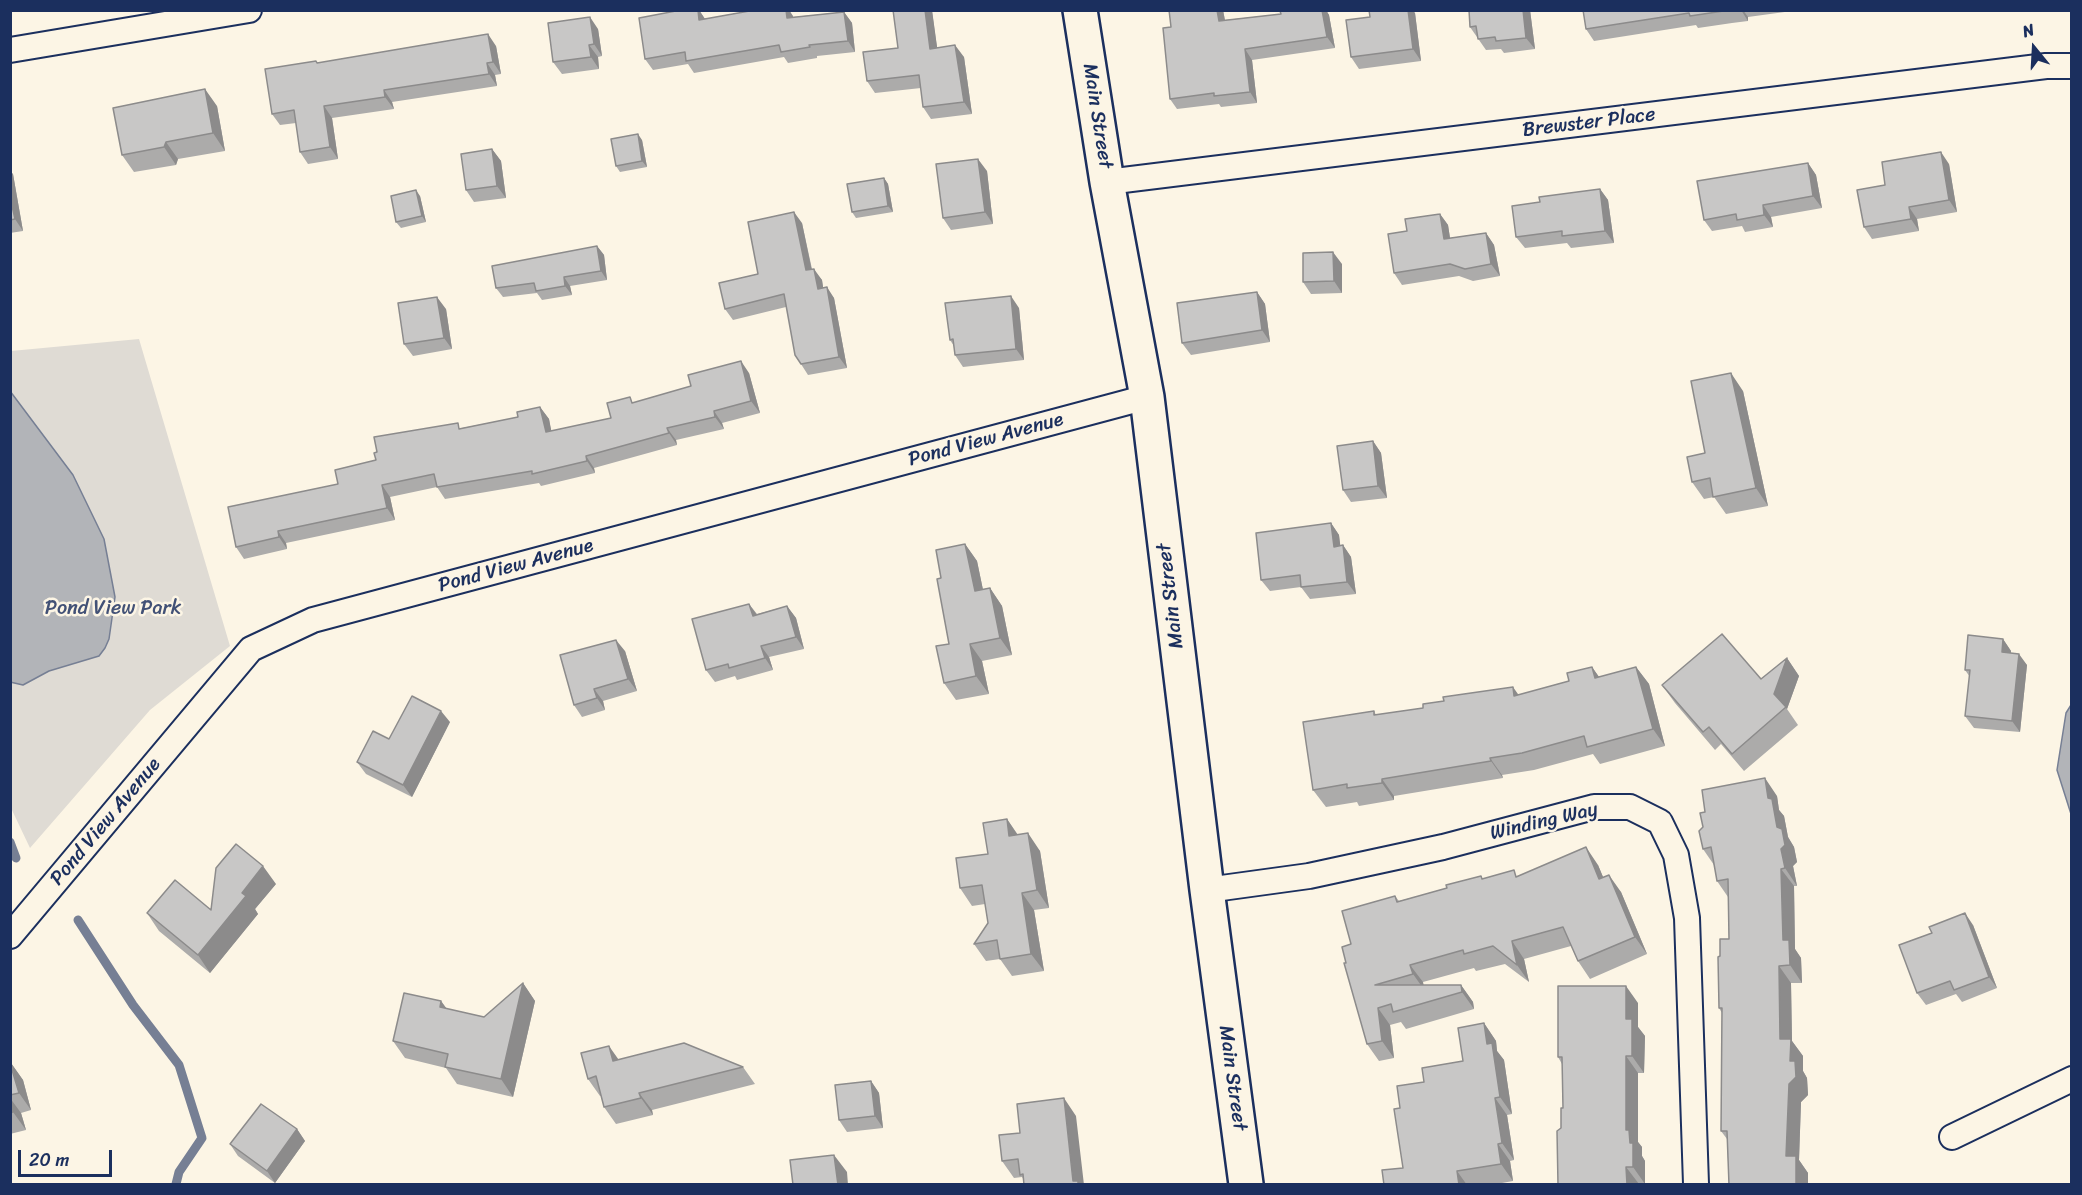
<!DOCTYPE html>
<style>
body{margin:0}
#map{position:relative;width:2082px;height:1195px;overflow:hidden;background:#fcf5e5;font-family:Sriracha,sans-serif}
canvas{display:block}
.frame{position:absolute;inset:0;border:12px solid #1b2f5e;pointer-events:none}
.north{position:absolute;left:2004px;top:18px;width:60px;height:60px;-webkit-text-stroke:4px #fcf5e5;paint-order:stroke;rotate:342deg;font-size:16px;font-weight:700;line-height:24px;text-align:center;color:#1b2f5e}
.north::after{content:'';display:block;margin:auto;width:21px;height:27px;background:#1b2f5e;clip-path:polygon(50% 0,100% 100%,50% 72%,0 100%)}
.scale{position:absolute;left:18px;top:1150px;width:94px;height:27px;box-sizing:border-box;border:3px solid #1b2f5e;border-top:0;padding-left:8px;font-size:18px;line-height:21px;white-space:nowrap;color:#1b2f5e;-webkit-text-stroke:4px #fcf5e5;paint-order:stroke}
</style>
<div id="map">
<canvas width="2082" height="1195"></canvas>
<div class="frame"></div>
<div class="north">N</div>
<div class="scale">20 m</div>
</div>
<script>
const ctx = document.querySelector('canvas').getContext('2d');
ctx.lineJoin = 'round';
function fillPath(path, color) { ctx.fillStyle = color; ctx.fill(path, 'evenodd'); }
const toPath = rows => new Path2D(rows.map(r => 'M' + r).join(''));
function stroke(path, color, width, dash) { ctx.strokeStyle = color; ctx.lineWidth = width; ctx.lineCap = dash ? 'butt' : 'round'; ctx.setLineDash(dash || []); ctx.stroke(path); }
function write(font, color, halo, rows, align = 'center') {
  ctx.font = font + ' Sriracha,sans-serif'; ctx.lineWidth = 5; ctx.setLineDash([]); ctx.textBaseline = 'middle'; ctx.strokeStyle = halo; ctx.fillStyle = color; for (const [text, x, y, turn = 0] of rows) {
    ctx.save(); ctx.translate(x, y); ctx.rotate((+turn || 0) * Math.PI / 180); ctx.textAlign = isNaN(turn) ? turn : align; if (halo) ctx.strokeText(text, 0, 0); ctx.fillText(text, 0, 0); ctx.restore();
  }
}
fillPath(toPath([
 [139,339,230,646,150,710,30,848,11,808,11,351]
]), '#dfdbd4');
const water = toPath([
 [10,391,73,475,104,539,115,597,109,639,105,648,99,656,49,671,23,685,10,682,10,391],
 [2071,705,2071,814,2057,770,2066,713,2071,705]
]);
fillPath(water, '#b2b4b8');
stroke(water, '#767f94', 1.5);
stroke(toPath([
 [10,842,16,858],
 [78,920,133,1005,179,1065,202,1138,179,1172,176,1184]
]), '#767f94', 9);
const street = toPath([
 [10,50,249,10],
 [1107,182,2046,66,2072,66],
 [1207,890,1309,876,1443,847,1594,807,1630,807,1660,822,1676,855,1687,918,1696,1184],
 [10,936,251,649,313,620,1147,397],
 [1952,1137,2072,1079]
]);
const secondary = toPath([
 [1080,10,1107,182,1147,397,1207,890,1246,1184]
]);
stroke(street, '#1b2f5e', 28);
stroke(secondary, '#1b2f5e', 38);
stroke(street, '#fcf5e5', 24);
stroke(secondary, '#fcf5e5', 33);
fillPath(toPath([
 [681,10,699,10,705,19,755,10,789,10,793,17,844,12,852,23,855,52,817,56,817,58,788,63,784,57,694,73,688,64,653,70,645,59],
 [893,10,935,10,932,11,937,48,964,57,972,114,931,119,923,107,921,88,875,93,867,81,898,48],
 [1169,10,1223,10,1225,20,1281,14,1283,10,1326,10,1329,15,1335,48,1252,60,1257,103,1221,107,1219,104,1177,109,1170,99,1171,27],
 [1469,10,1530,10,1535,49,1504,53,1501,49,1486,50,1470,27],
 [1583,10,1792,10,1792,11,1748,17,1748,21,1732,23,1698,28,1696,25,1594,41,1586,29],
 [1415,13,1421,61,1359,69,1351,57,1370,17],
 [598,29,602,56,598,57,599,69,562,74,553,62],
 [496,46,501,74,495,75,497,86,392,102,394,109,332,118,338,159,308,164,300,152,296,123,280,125,272,114,317,63],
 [217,106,225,151,178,159,176,165,134,172,122,155],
 [642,140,647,167,620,172,616,166],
 [492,149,501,161,506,198,474,202,466,190],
 [1808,163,1816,175,1822,208,1771,217,1773,227,1745,232,1742,226,1712,231,1704,220],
 [1949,164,1957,212,1917,219,1919,231,1872,239,1864,227,1885,185],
 [10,171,13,174,23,231,10,233],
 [987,171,993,224,951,230,943,218],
 [884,178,888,184,893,212,856,218,852,212],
 [1600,189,1608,200,1614,243,1571,248,1567,243,1525,248,1516,237,1540,202],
 [420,196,426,222,401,228,396,222],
 [1440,214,1448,225,1450,238,1486,233,1494,245,1500,276,1473,281,1459,276,1402,285,1394,273,1407,231],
 [802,223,812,269,822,280,823,288,834,298,847,368,808,375,801,364,786,307,733,320,725,309,758,274],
 [597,246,604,255,607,280,570,286,572,295,542,300,537,293,503,297,496,288],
 [1342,264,1342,293,1311,294,1303,282],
 [1257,292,1265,304,1270,342,1191,355,1182,343],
 [1019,308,1024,360,963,367,955,355,954,346,950,340],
 [446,309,452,349,413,356,404,344],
 [749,373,760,413,722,423,724,429,676,440,677,445,594,468,595,473,541,486,539,483,445,499,437,487,390,497,395,520,286,543,287,549,244,559,236,547,376,460,462,428,518,417,540,407,549,419,551,431,611,418,633,403],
 [1743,391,1768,506,1726,514,1714,497,1704,499,1692,482,1705,453],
 [1373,441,1381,453,1387,498,1351,502,1343,490],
 [1331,523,1339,535,1340,546,1343,545,1351,557,1356,594,1310,599,1301,587,1270,591,1261,580],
 [965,544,977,561,983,590,990,588,1002,606,1012,655,982,661,989,694,956,700,944,683,949,644,941,578],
 [749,604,757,614,787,606,796,618,804,649,769,657,773,670,737,680,735,676,715,682,706,670],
 [2003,639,2011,651,2011,653,2027,665,2020,732,1974,728,1965,716,1970,677,1965,670],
 [625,651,637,691,603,701,605,710,582,717,574,705],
 [1787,658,1799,676,1787,709,1798,725,1744,771,1721,744,1715,750,1675,703,1662,685,1761,679],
 [1592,667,1599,677,1636,667,1649,684,1665,746,1600,764,1593,754,1534,770,1502,775,1503,778,1394,796,1394,800,1359,806,1357,802,1326,807,1313,790,1374,711,1376,715,1519,695,1569,681],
 [450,722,412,797,366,774,357,762,389,739],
 [1777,796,1779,810,1784,816,1788,837,1794,847,1797,862,1793,866,1797,886,1794,886,1795,949,1801,958,1802,983,1791,983,1792,1041,1803,1056,1803,1071,1807,1078,1808,1095,1801,1102,1799,1160,1808,1173,1808,1185,1729,1185,1727,1139,1721,1131,1722,1013,1719,1008,1720,956,1729,939,1728,897,1717,881,1714,865,1703,849],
 [1007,819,1018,835,1040,851,1049,908,1034,910,1044,971,1012,976,1000,959,986,961,974,944,988,923,985,904,972,906,960,888,988,854],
 [1598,865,1603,877,1621,892,1647,954,1590,979,1578,961,1571,946,1524,959,1529,982,1505,964,1476,971,1474,968,1423,982,1423,985,1461,985,1473,1002,1474,1009,1406,1029,1401,1022,1390,1025,1394,1058,1379,1061,1367,1044,1346,963,1351,944,1395,896,1399,901,1483,879,1518,876],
 [276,884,255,909,258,914,210,973,159,931,147,913,211,910],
 [1973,925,1997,988,1962,1002,1956,994,1926,1005,1917,993],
 [523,983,535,1001,513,1097,457,1084,446,1068,405,1058,393,1041,441,1001,447,1009,484,1017],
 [1638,1003,1638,1027,1645,1036,1644,1073,1638,1073,1638,1142,1642,1147,1642,1156,1645,1161,1645,1184,1639,1184,1561,1128,1563,1108,1562,1064,1558,1057],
 [1484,1023,1496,1041,1497,1051,1504,1060,1512,1114,1507,1115,1514,1160,1510,1161,1513,1181,1491,1185,1384,1185,1403,1168,1400,1108,1424,1082,1463,1061],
 [619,1060,743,1067,755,1084,652,1110,653,1115,616,1124,604,1107,601,1096,600,1096,588,1079],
 [11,1063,23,1080,31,1110,21,1113,26,1130,10,1134],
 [871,1081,879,1093,883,1128,847,1132,839,1120],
 [1076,1116,1024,1180,1022,1177,1014,1178,1002,1161,1020,1133],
 [297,1129,305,1141,275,1183,238,1156,230,1144]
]), '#acabaa');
fillPath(toPath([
 [698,10,699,10,705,19,699,20],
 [786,10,789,10,793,16,795,29,787,18],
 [925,10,932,10,939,61,930,49],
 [1217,10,1223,10,1227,32,1219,21],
 [1322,10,1326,10,1329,15,1335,48,1327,37],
 [1408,10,1413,10,1415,13,1421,61,1413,49],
 [1523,10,1530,10,1535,49,1526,38],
 [1741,10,1743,10,1748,17,1748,21],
 [844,12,852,23,855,52,848,41],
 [590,17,598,29,602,56,594,44],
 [488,34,496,46,501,74,493,62],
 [589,45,598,57,599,69,591,57],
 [955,45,964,57,972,114,964,102],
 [1245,49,1252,60,1257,103,1250,92],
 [487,63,495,75,497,86,489,74],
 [205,89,217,106,225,151,213,133],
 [384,90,392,102,394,109,385,97],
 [324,106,332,118,338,159,330,147],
 [638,134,642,140,647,167,642,161],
 [166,142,178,159,176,165,164,147],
 [492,149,501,161,506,198,497,186],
 [1941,152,1949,164,1957,212,1949,200],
 [978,159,987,171,993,224,985,212],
 [1808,163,1816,175,1822,208,1813,196],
 [10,171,13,174,23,231,15,219,10,197],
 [884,178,888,184,893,212,888,206],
 [1600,189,1608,200,1614,243,1605,231],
 [416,190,420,196,426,222,422,216],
 [1763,205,1771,217,1773,227,1764,215],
 [1909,207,1917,219,1919,231,1911,219],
 [794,212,802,223,814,281,806,270],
 [1440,214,1448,225,1452,251,1444,239],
 [1486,233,1494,245,1500,276,1491,264],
 [597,246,604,255,607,280,601,271],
 [1333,252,1342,264,1342,293,1334,281],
 [814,269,822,280,825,300,818,289],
 [564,277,570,286,572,295,565,286],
 [827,287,834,298,847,368,839,357],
 [1257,292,1265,304,1270,342,1262,330],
 [1011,296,1019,308,1024,360,1016,349],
 [437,297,446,309,452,349,444,338],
 [741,361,749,373,760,413,751,401],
 [1731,373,1743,391,1768,506,1756,488],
 [540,407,549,419,554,444,546,432],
 [714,411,722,423,724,429,715,417],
 [667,428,676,440,677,445,669,433],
 [1373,441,1381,453,1387,498,1378,486],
 [586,456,594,468,595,473,587,461],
 [382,485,390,497,395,520,387,508],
 [1331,523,1339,535,1342,559,1334,547],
 [278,531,286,543,287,549,279,537],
 [965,544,977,561,987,609,975,591],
 [1343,545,1351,557,1356,594,1347,582],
 [990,588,1002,606,1012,655,1000,638],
 [749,604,757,615,753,616],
 [787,606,796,618,804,649,796,637],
 [2003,639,2011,651,2010,664,2002,652],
 [616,640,625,651,637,691,628,679],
 [970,644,982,661,989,694,976,676],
 [761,646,769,657,773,670,765,658],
 [2019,654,2027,665,2020,732,2012,721],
 [1787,658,1799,676,1787,709,1774,694],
 [1592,667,1604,684,1595,678],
 [1636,667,1649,684,1665,746,1653,729],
 [1513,687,1525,704,1514,696],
 [594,689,603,701,605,710,597,698],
 [441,711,450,722,412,797,403,785],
 [1490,758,1502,775,1503,778,1491,761],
 [1765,778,1777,796,1779,810,1784,816,1788,837,1794,847,1797,862,1793,866,1797,886,1785,868,1777,827,1768,798],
 [1382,779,1394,796,1394,800,1382,783],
 [1007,819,1019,837,1009,836],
 [1028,833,1040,851,1049,908,1037,890],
 [1586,847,1598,865,1611,896,1599,879],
 [263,866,276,884,255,909,258,914,210,973,198,955,242,893],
 [1781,869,1794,886,1795,949,1801,958,1802,983,1790,965,1783,940],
 [1609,875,1621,892,1647,954,1635,937],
 [1022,893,1034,910,1044,971,1031,954],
 [1965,913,1973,925,1997,988,1989,977],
 [1512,941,1524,959,1529,982,1517,965],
 [1410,965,1423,982,1425,991,1413,974],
 [1779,966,1791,983,1792,1041,1803,1056,1803,1071,1807,1078,1808,1095,1801,1102,1799,1160,1808,1173,1808,1185,1796,1185,1786,1156,1790,1061,1780,1039],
 [523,983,535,1001,513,1097,501,1079],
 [1461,985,1473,1002,1474,1009,1462,992],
 [1626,986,1638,1003,1638,1027,1645,1036,1644,1073,1632,1056,1626,1019],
 [441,1001,453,1018,440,1007],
 [1378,1008,1390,1025,1394,1058,1382,1041],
 [1484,1023,1496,1041,1497,1051,1504,1060,1512,1114,1500,1097,1487,1044],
 [609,1046,621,1063,613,1061],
 [1626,1056,1638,1073,1638,1142,1642,1147,1642,1156,1645,1161,1645,1184,1633,1167,1630,1143,1626,1130],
 [11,1063,23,1080,31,1110,19,1093],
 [871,1081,879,1093,883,1128,875,1116],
 [639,1093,652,1110,653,1115,641,1098],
 [10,1098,21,1113,26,1130,13,1112,10,1102],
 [1064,1098,1076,1116,1084,1185,1076,1185,1073,1181],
 [1495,1098,1507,1115,1514,1160,1502,1143],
 [297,1129,305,1141,275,1183,267,1171],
 [1498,1144,1510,1161,1513,1181,1501,1164],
 [834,1155,847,1172,848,1185,838,1185],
 [1626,1167,1639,1184,1639,1185,1627,1185],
 [1457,1171,1467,1185,1459,1185]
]), '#8c8b8b');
const building = toPath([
 [681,10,698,10,699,20,755,10,786,10,787,18,844,12,848,41,809,45,810,47,781,52,779,45,686,61,685,52,645,59,639,18,681,10],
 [893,10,925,10,930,49,955,45,964,102,923,107,919,75,867,81,863,52,898,48,893,10],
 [1169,10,1217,10,1219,21,1281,14,1280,11,1283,10,1322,10,1327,37,1245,49,1250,92,1214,96,1214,93,1170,99,1163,28,1171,27,1169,10],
 [1369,10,1408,10,1413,49,1351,57,1346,20,1370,17,1369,10],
 [1469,10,1523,10,1526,38,1496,41,1495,37,1478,39,1476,26,1470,27,1469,10],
 [1583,10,1730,10,1690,16,1689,13,1586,29,1583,10],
 [590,17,594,44,589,45,591,57,553,62,548,23,590,17],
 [488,34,493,62,487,63,489,74,384,90,385,97,324,106,330,147,300,152,294,110,272,114,265,69,316,61,317,63,488,34],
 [205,89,213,133,166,142,164,147,122,155,113,108,205,89],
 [638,134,642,161,616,166,611,139,638,134],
 [492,149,497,186,466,190,461,154,492,149],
 [1941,152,1949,200,1909,207,1911,219,1864,227,1857,190,1885,185,1882,162,1941,152],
 [978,159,985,212,943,218,936,164,978,159],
 [1808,163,1813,196,1763,205,1764,215,1737,220,1736,214,1704,220,1697,181,1808,163],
 [884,178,888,206,852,212,847,184,884,178],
 [1600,189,1605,231,1562,236,1562,231,1516,237,1512,206,1540,202,1539,197,1600,189],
 [416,190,422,216,396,222,391,196,416,190],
 [10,197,15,219,10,220,10,197],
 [794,212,806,270,814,269,818,289,827,287,839,357,801,364,795,355,784,294,725,309,719,283,758,274,748,222,794,212],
 [1440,214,1444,239,1486,233,1491,264,1465,269,1450,264,1394,273,1388,234,1407,231,1405,219,1440,214],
 [597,246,601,271,564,277,565,286,536,291,534,283,496,288,492,266,597,246],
 [1333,252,1334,281,1303,282,1303,253,1333,252],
 [1257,292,1262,330,1182,343,1177,303,1257,292],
 [1011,296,1016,349,955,355,953,339,950,340,945,303,1011,296],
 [437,297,444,338,404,344,398,303,437,297],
 [741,361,751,401,714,411,715,417,667,428,669,433,586,456,587,461,532,474,532,471,437,487,434,474,382,485,387,508,278,531,279,537,236,547,228,507,338,484,335,470,376,460,374,453,377,452,374,437,458,423,459,429,518,417,517,412,540,407,546,432,611,418,607,403,630,397,632,403,691,386,688,375,741,361],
 [1731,373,1756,488,1713,497,1710,478,1692,482,1687,457,1705,453,1691,381,1731,373],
 [1373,441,1378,486,1343,490,1337,446,1373,441],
 [1331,523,1334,547,1343,545,1347,582,1301,587,1300,575,1261,580,1256,533,1331,523],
 [965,544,975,591,990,588,1000,638,970,644,976,676,944,683,936,646,949,644,937,579,941,578,936,550,965,544],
 [749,604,753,616,787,606,796,637,761,646,765,658,729,668,728,664,706,670,692,619,749,604],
 [1722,634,1761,679,1787,658,1774,694,1786,707,1732,754,1709,727,1703,732,1662,685,1722,634],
 [1968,635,2003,639,2002,652,2019,654,2012,721,1965,716,1970,670,1965,670,1968,635],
 [616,640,628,679,594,689,597,698,574,705,560,655,616,640],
 [1592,667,1595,678,1636,667,1653,729,1587,747,1584,736,1522,753,1490,758,1491,761,1382,779,1382,783,1347,788,1347,784,1313,790,1303,722,1374,711,1374,715,1423,708,1423,704,1444,701,1443,697,1513,687,1514,696,1569,681,1567,673,1592,667],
 [412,696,441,711,403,785,357,762,373,731,389,739,412,696],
 [1765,778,1768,798,1772,799,1777,827,1782,829,1785,845,1781,849,1785,868,1781,869,1783,940,1789,940,1790,965,1779,966,1780,1039,1791,1039,1790,1061,1795,1061,1796,1077,1789,1084,1786,1156,1796,1156,1796,1185,1729,1185,1727,1131,1721,1131,1722,1008,1719,1008,1718,957,1720,956,1720,939,1729,939,1728,879,1717,881,1711,847,1703,849,1699,831,1703,827,1700,813,1705,812,1702,790,1765,778],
 [1007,819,1009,836,1028,833,1037,890,1022,893,1031,954,1000,959,997,940,974,944,988,923,982,885,960,888,956,858,988,854,983,823,1007,819],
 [236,844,263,866,242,893,246,896,198,955,147,913,175,880,211,910,216,868,236,844],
 [1586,847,1599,879,1609,875,1635,937,1578,961,1563,927,1512,941,1517,965,1493,946,1464,954,1463,950,1410,965,1413,974,1375,985,1461,985,1462,992,1393,1012,1391,1004,1378,1008,1382,1041,1367,1044,1344,963,1346,963,1342,947,1351,944,1342,911,1395,896,1397,902,1447,888,1446,885,1481,876,1482,879,1514,870,1516,877,1586,847],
 [1965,913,1989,977,1954,990,1950,981,1917,993,1899,945,1932,933,1929,927,1965,913],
 [523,983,501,1079,445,1067,448,1054,393,1041,404,993,441,1001,440,1007,484,1017,523,983],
 [1558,986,1626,986,1626,1019,1632,1019,1632,1056,1626,1056,1626,1130,1629,1130,1630,1143,1633,1143,1633,1167,1626,1167,1627,1185,1558,1185,1557,1131,1561,1128,1561,1108,1563,1108,1562,1057,1558,1057,1558,986],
 [1484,1023,1487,1044,1492,1043,1500,1097,1495,1098,1502,1143,1498,1144,1501,1164,1457,1171,1459,1185,1384,1185,1382,1170,1403,1168,1394,1109,1400,1108,1397,1086,1424,1082,1422,1068,1463,1061,1458,1028,1484,1023],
 [684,1043,743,1067,639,1093,641,1098,604,1107,596,1076,588,1079,581,1053,609,1046,613,1061,684,1043],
 [10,1063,19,1093,10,1095,10,1063],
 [871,1081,875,1116,839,1120,835,1085,871,1081],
 [1064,1098,1073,1181,1078,1181,1078,1185,1024,1185,1023,1174,1020,1175,1018,1159,1002,1161,999,1135,1020,1133,1017,1104,1064,1098],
 [10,1102,13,1112,10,1113,10,1102],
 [261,1104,297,1129,267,1171,230,1144,261,1104],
 [834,1155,838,1185,793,1185,790,1160,834,1155]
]);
fillPath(building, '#c8c7c6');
stroke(building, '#8c8b8b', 1.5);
write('20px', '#1b2f5e', '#fcf5e5', [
 ["Main Street",1097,116,81],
 ["Brewster Place",1589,123,-7],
 ["Pond View Avenue",986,440,-15],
 ["Pond View Avenue",516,566,-15],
 ["Main Street",1171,596,-97],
 ["Pond View Avenue",106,822,-50],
 ["Winding Way",1544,822,-13],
 ["Main Street",1232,1078,82]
]);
write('20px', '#425176', '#fcf5e5', [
 ["Pond View Park",113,609]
]);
</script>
